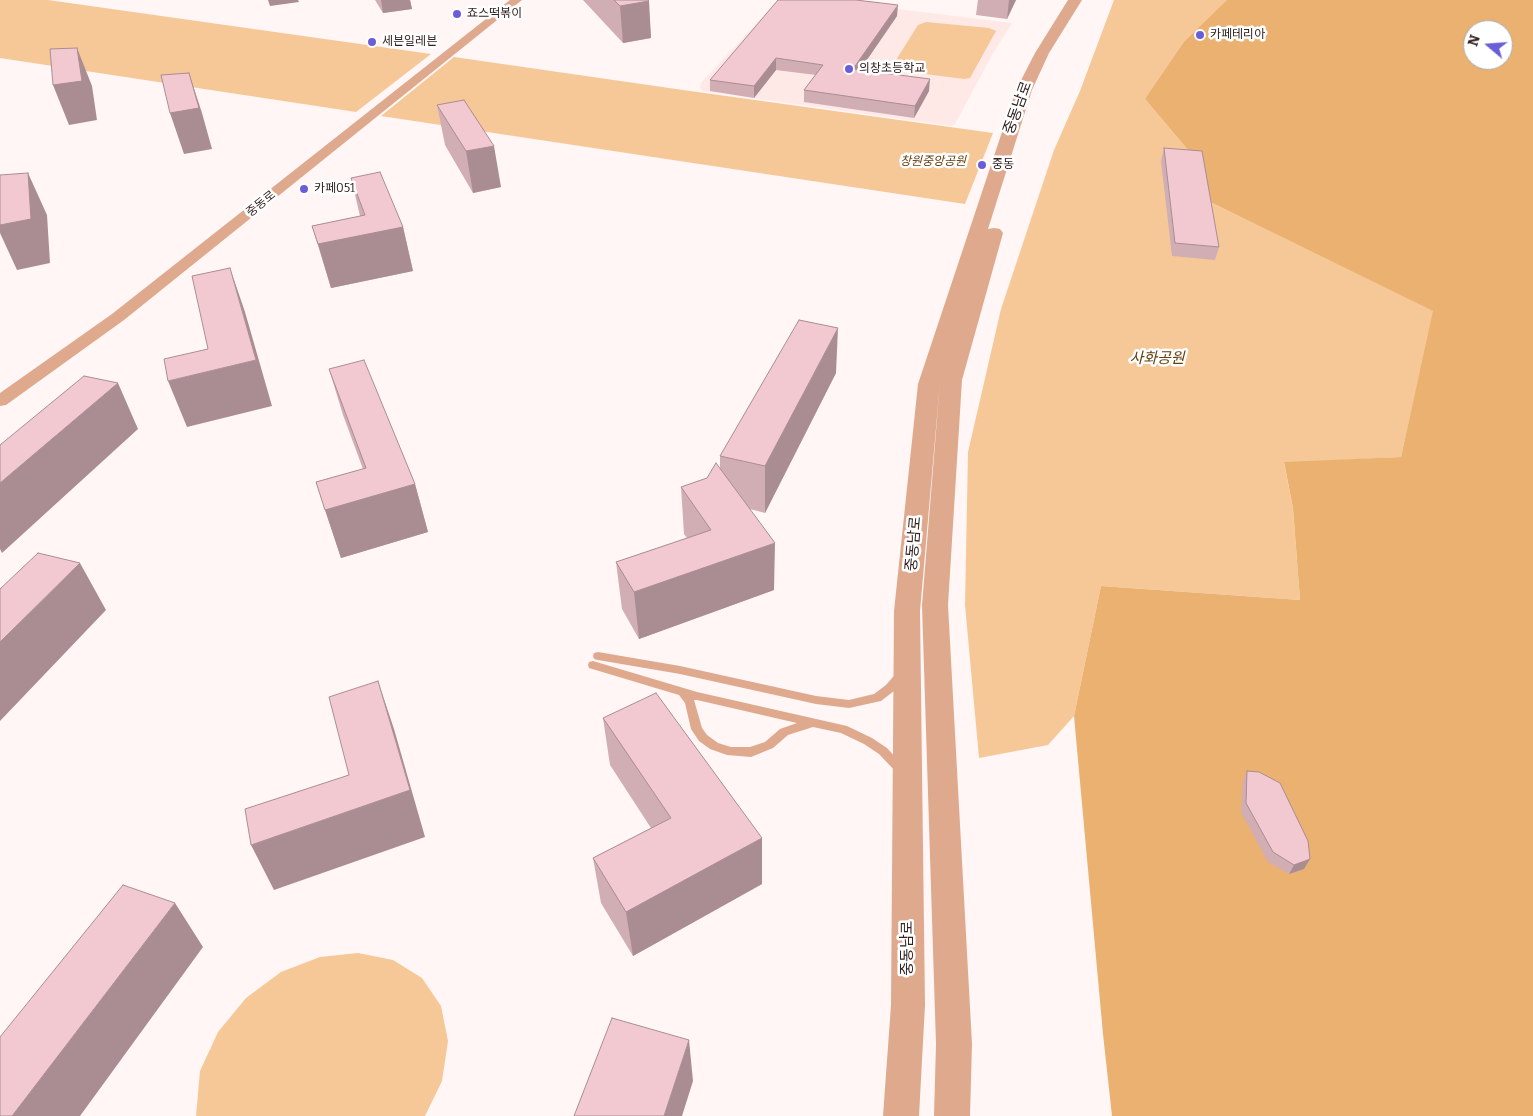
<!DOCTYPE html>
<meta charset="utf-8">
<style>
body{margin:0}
#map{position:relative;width:1533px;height:1116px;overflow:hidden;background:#fff6f5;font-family:Bitter,serif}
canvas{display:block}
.north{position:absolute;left:1463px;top:20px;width:50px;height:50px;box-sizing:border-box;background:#fff;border:1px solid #ada7a6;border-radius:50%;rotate:288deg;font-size:14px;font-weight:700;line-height:20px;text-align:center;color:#322221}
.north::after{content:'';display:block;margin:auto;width:18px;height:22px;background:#695ed8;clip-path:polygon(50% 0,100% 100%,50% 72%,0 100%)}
</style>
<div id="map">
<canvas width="1533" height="1116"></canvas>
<div class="north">N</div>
</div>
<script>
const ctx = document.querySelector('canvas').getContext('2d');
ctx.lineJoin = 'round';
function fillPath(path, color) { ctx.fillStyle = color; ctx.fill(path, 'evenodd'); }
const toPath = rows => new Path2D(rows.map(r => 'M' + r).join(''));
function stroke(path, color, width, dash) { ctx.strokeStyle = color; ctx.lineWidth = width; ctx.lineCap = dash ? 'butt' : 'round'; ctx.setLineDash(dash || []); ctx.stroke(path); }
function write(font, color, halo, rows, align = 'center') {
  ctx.font = font + ' Bitter,"Noto Sans KR",serif'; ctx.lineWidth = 5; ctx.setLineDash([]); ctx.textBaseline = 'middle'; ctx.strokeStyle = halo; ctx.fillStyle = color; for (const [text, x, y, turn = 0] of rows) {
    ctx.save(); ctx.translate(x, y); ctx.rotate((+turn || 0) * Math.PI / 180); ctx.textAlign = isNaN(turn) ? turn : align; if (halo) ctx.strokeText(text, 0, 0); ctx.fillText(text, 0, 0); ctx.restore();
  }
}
fillPath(toPath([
 [778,0,824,0,1012,23,992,55,955,124,952,126,703,91,700,88,701,83]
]), '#fee9e6');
fillPath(toPath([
 [0,0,48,0,431,54,356,112,0,58],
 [1114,0,1227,0,1145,99,1188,150,1202,198,1434,311,1401,457,1284,463,1293,508,1300,600,1101,586,1074,716,1048,745,979,758,965,605,968,452,1001,309,1054,150,1080,91],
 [926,22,989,28,996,31,970,78,964,79,894,70,891,68,918,25],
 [454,57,683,90,993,133,965,204,381,116],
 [358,953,393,960,422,978,441,1006,448,1041,442,1081,425,1116,196,1116,200,1071,218,1032,246,998,281,972,320,957]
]), '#f7c897');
fillPath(toPath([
 [1227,0,1533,0,1533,1116,1112,1116,1103,1034,1074,716,1101,586,1300,600,1293,508,1284,462,1401,457,1433,311,1202,198,1188,150,1145,99,1184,42],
 [1473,30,1503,30,1503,60,1473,60]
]), '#eab171');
fillPath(toPath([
 [598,652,680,666,816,696,849,700,874,694,886,685,898,671,902,670,906,671,907,674,894,691,881,701,849,708,816,704,680,674,598,660,594,659,593,656,594,653,598,652],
 [593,661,697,692,847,726,872,738,887,748,908,771,906,774,902,776,898,774,879,754,864,744,841,733,813,727,788,735,773,748,751,757,727,755,710,749,699,741,691,729,685,703,679,695,589,668,588,665,589,662,593,661],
 [694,700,697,700,797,723,780,729,765,742,750,747,731,747,718,743,707,735,702,728,694,700]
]), '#dfa98e');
fillPath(toPath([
 [510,0,522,0,124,320,6,405,0,406,0,393,112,314,510,0]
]), '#dfa98e');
fillPath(toPath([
 [1068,0,1082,0,1049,53,1032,90,988,229,994,228,1000,229,1003,233,962,380,948,605,972,1044,970,1116,934,1116,936,1044,922,605,940,382,920,611,925,1005,919,1116,883,1116,891,1005,894,611,918,384,1016,90,1035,53,1068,0]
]), '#dfa98e');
fillPath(toPath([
 [375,0,410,0,412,9,383,13],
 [583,0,648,0,651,38,623,43],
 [978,0,1016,0,1007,19,976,15],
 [897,16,860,70,929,91,914,118,804,102,804,90,816,75,776,70,754,98,710,91,710,80],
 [437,105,501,187,473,193,445,145],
 [1164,148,1219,247,1215,260,1172,256,1161,161],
 [351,178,403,227,413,271,331,288,312,226,360,216],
 [329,369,415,484,428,532,341,558,316,482,363,469,343,415],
 [836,373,765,513,750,509,774,590,639,639,622,609,616,562,687,538,684,534,681,487,707,478,720,469,720,456],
 [603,718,762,884,633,956,601,903,593,858,651,828,610,765],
 [1247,771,1304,869,1289,874,1268,862,1241,812,1243,781]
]), '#d1adb4');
fillPath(toPath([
 [268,0,298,0,299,2,270,6],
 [381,0,410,0,412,9,383,13],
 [1009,0,1016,0,1007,19],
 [649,1,651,38,623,43,620,6],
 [898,5,897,16,853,80,853,69],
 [77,48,92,86,97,120,69,125,53,85],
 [776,58,776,70,754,98,754,86],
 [189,73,202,113,212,149,184,154,170,113],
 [930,79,929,91,914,118,915,106],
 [494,146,501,187,473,193,466,151],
 [28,173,47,215,50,263,17,270,0,233,0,225],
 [403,227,413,271,331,288,318,244],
 [230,268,245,312,272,406,187,427,168,381,256,360],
 [838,328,836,373,765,513,765,466],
 [118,383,138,429,2,553,0,549,0,483],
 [415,484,428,532,341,558,325,510],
 [775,543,774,590,639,639,634,592],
 [80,563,106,610,0,721,0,642],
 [378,681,394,729,425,837,274,890,251,845,410,790],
 [762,838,762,884,633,956,626,912],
 [1310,859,1304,869,1289,874,1294,865],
 [175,903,203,947,80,1116,12,1116],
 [689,1040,693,1081,682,1116,664,1116]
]), '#aa8d92');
const building = toPath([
 [614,0,648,0,649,1,620,6,614,0],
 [778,0,856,0,898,5,853,69,930,79,915,106,804,90,823,65,776,58,754,86,710,80,778,0],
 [77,48,82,81,53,85,50,49,77,48],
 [189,73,199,108,170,113,161,75,189,73],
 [464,100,494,146,466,151,437,105,464,100],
 [1164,148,1202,151,1219,247,1175,243,1164,148],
 [380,172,403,227,318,244,312,226,365,215,351,178,380,172],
 [28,173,31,219,0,225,0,175,28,173],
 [230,268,256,360,168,381,164,359,208,349,192,276,230,268],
 [799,320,838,328,765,466,720,456,799,320],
 [364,360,415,484,325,510,316,482,366,468,329,369,364,360],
 [84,376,118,383,0,483,0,445,84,376],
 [716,463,775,543,634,592,616,562,711,530,681,487,707,478,716,463],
 [38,553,80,563,0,642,0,589,38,553],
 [378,681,410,790,251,845,245,809,349,775,329,697,378,681],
 [656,693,762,838,626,912,593,858,671,818,603,718,656,693],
 [1247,771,1259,772,1280,783,1308,841,1310,859,1294,865,1273,852,1246,803,1247,771],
 [123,885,175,903,12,1116,0,1116,0,1037,123,885],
 [612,1018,689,1040,664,1116,574,1116,612,1018]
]);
fillPath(building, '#f3c9d1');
stroke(building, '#aa8d92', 1);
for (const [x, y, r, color] of [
 [457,14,5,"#695ed8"],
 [1200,35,5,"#695ed8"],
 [372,42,5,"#695ed8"],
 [849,69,5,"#695ed8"],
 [982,165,5,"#695ed8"],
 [304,189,5,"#695ed8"]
]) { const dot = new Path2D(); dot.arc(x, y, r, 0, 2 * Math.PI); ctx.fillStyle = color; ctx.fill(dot); stroke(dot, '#fff', 2); }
write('12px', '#322221', '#fff', [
 ["죠스떡볶이",467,14],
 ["카페테리아",1210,35],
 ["세븐일레븐",382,42],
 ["의창초등학교",859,69],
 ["중동",992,165],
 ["카페051",314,189]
], 'left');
write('italic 12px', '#674110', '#fff', [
 ["창원중앙공원",933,162]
]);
write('12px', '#322221', '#fff', [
 ["중동로",261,204,-39]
]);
write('15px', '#322221', '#fff', [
 ["중동남로",1018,108,-70],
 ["중동남로",914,544,-85],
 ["중동남로",908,948,-90]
]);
write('italic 15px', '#674110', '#fff', [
 ["사화공원",1157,359]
]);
</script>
